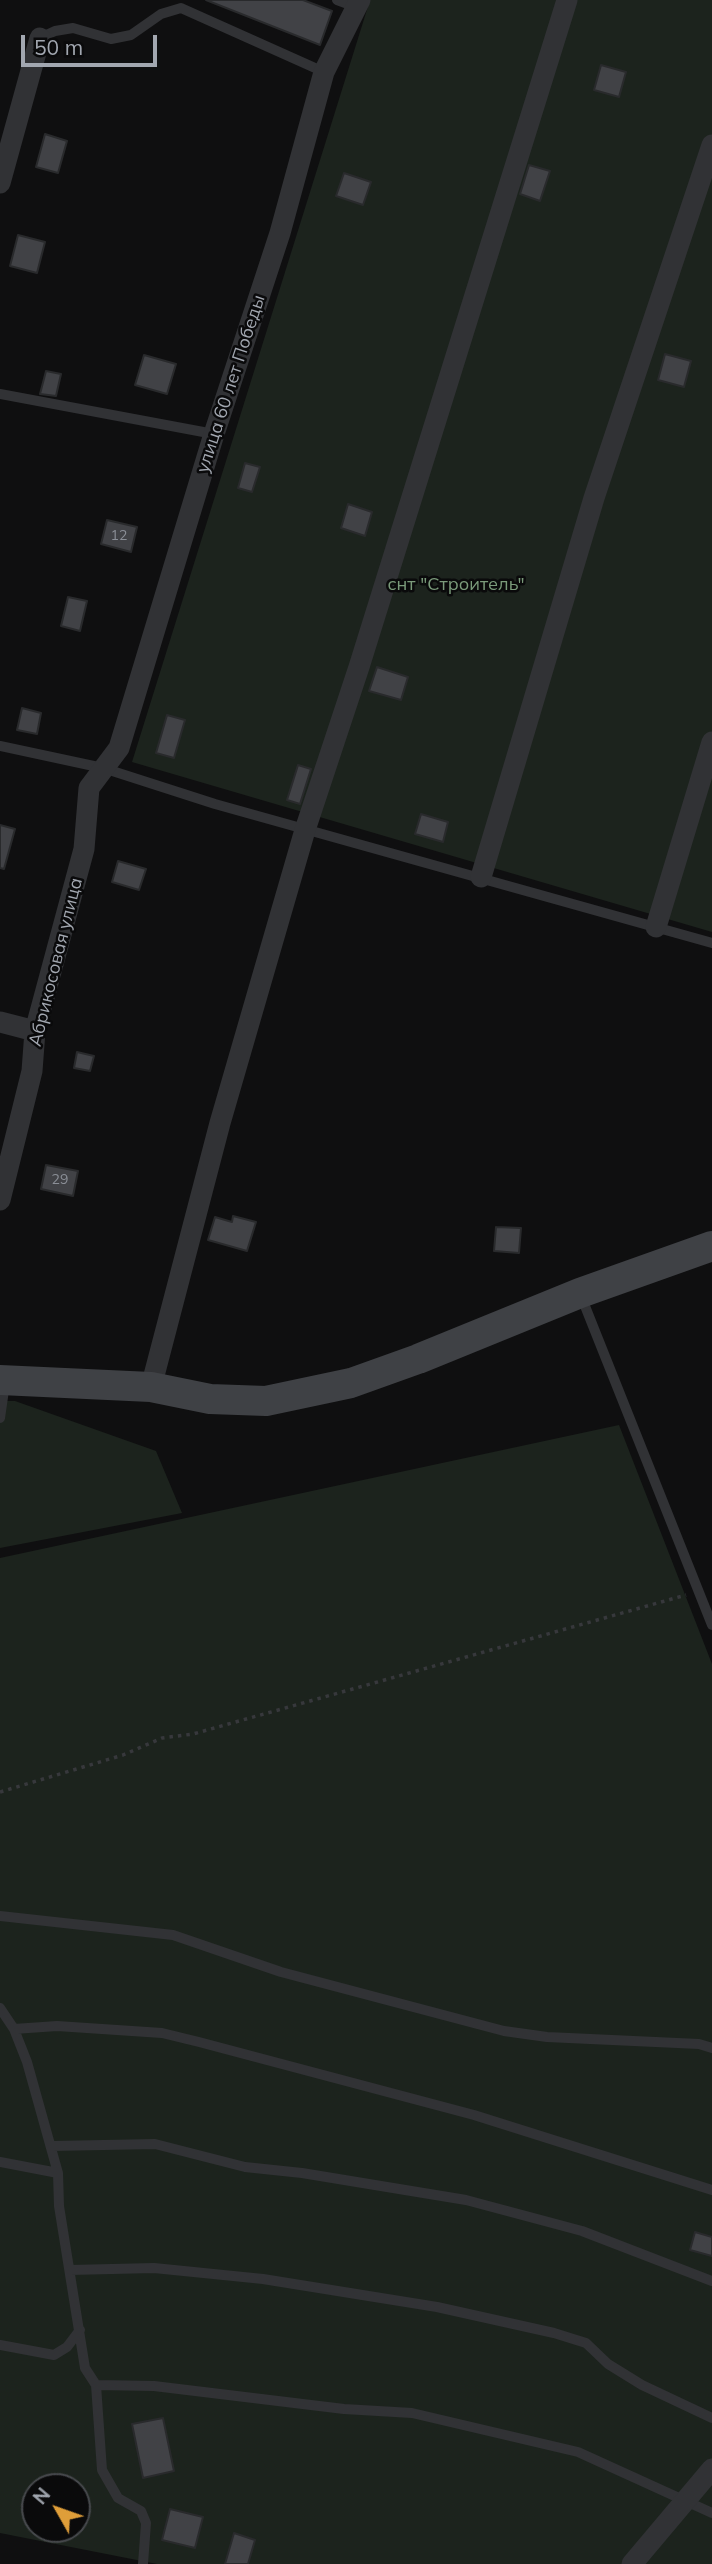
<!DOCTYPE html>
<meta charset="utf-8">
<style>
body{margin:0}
#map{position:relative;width:712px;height:2564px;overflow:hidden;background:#0f0f10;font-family:Mulish,sans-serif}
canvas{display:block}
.north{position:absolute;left:21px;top:2473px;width:70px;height:70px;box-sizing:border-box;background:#0a0a0b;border:2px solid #47494d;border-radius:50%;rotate:310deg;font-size:19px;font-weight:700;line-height:28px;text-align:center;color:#a2a7b0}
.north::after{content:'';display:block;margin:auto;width:24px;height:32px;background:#df9e39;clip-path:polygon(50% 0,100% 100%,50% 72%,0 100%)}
.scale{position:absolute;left:21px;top:35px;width:136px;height:32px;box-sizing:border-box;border:4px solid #a2a7b0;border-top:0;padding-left:9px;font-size:21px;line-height:24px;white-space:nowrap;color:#a2a7b0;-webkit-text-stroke:5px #0a0a0b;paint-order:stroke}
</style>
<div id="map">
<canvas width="712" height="2564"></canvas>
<div class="north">N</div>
<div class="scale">50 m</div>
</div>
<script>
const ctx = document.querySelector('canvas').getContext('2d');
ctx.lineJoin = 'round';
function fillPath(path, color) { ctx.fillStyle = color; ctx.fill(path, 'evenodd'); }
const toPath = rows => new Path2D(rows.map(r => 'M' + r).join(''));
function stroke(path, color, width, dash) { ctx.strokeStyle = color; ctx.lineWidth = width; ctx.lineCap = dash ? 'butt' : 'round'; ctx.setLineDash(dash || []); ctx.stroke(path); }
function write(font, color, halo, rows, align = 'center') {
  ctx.font = font + ' Mulish,sans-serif'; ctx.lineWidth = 5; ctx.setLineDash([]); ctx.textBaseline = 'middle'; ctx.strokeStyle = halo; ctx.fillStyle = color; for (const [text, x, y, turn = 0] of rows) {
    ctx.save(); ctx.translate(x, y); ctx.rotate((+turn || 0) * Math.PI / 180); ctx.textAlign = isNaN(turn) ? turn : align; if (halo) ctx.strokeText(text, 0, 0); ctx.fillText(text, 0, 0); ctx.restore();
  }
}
fillPath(toPath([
 [370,0,712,0,712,932,132,762],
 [0,1401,15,1401,156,1451,182,1513,0,1548],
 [619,1425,712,1664,712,2564,157,2564,0,2533,0,1558],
 [35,2487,77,2487,77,2529,35,2529]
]), '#1c231d');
const building = toPath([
 [206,0,303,0,332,11,320,45,206,0],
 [601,65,626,72,619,97,594,90,601,65],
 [45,134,67,141,58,173,36,167,45,134],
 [529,165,550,171,540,201,520,194,529,165],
 [344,173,371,182,363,205,336,196,344,173],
 [18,235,45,242,37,273,10,266,18,235],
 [665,354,691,361,684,387,658,380,665,354],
 [144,355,176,364,167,394,135,385,144,355],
 [46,371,61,374,56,396,40,394,46,371],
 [245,463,260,467,252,492,238,488,245,463],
 [348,504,372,512,365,536,341,528,348,504],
 [107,520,137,527,131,552,101,544,107,520],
 [68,597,87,601,80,631,61,626,68,597],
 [377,667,408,677,401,700,369,691,377,667],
 [22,708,41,713,37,734,17,730,22,708],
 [167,715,185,720,174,758,156,753,167,715],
 [298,765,311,769,300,804,287,800,298,765],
 [421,814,448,822,443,842,415,834,421,814],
 [0,825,15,829,4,869,0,868,0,825],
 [118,861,146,869,139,890,112,882,118,861],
 [77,1052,94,1056,90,1071,74,1068,77,1052],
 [46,1165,78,1171,73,1196,41,1189,46,1165],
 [233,1216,256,1222,247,1251,208,1240,215,1217,232,1222,233,1216],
 [496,1227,521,1228,519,1253,494,1251,496,1227],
 [695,2232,712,2237,712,2256,690,2250,695,2232],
 [163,2418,174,2471,143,2478,132,2424,163,2418],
 [170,2509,203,2517,195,2548,162,2540,170,2509],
 [234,2533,255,2540,248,2564,225,2564,234,2533]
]);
fillPath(building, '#414246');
stroke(building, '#292a2c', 2);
stroke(toPath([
 [0,1792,123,1755,162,1738,193,1734,686,1595]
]), '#37383c', 3.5, [3.5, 5]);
stroke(toPath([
 [337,0,356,7],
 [40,38,55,31,73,28,111,39,131,35,161,14,181,8,324,72],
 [0,394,214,434],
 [0,746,103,768,215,804,712,943],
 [581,1296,712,1625],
 [0,1418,5,1383],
 [0,1916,173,1935,281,1972,504,2031,547,2037,699,2044,712,2048],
 [0,2008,14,2029,27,2062,58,2173,59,2206,85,2368,96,2385,102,2470,118,2498,141,2511,146,2523,143,2564],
 [14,2029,57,2026,162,2033,199,2042,474,2115,712,2190],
 [52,2146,155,2144,245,2167,302,2173,466,2200,582,2231,712,2281],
 [0,2162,58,2173],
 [70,2270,154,2268,263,2279,437,2307,554,2333,586,2343,608,2364,642,2385,712,2418],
 [0,2345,54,2355,67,2347,80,2330],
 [96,2385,154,2386,344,2409,412,2413,578,2452,712,2513]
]), '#313235', 10);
stroke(toPath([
 [0,183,40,38],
 [481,877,594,498,712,145],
 [656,927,712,742],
 [0,1022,35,1031],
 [0,1200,32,1071,35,1031,84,849,89,788,119,748,214,434,280,233,324,72,360,0],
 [151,1387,220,1123,305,830,359,667,567,0],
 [632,2564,712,2469]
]), '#313235', 21);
stroke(toPath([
 [0,1380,151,1387,210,1399,266,1401,351,1383,418,1359,580,1293,712,1246]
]), '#3f4145', 30);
write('14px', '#8a8e96', null, [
 ["12",119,536],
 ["29",60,1180]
]);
write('18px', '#a2a7b0', '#0a0a0b', [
 ["улица 60 лет Победы",231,384,-72],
 ["Абрикосовая улица",56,962,-76]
]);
write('18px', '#7a9a7a', '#0a0a0b', [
 ["снт \"Строитель\"",456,585]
]);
</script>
